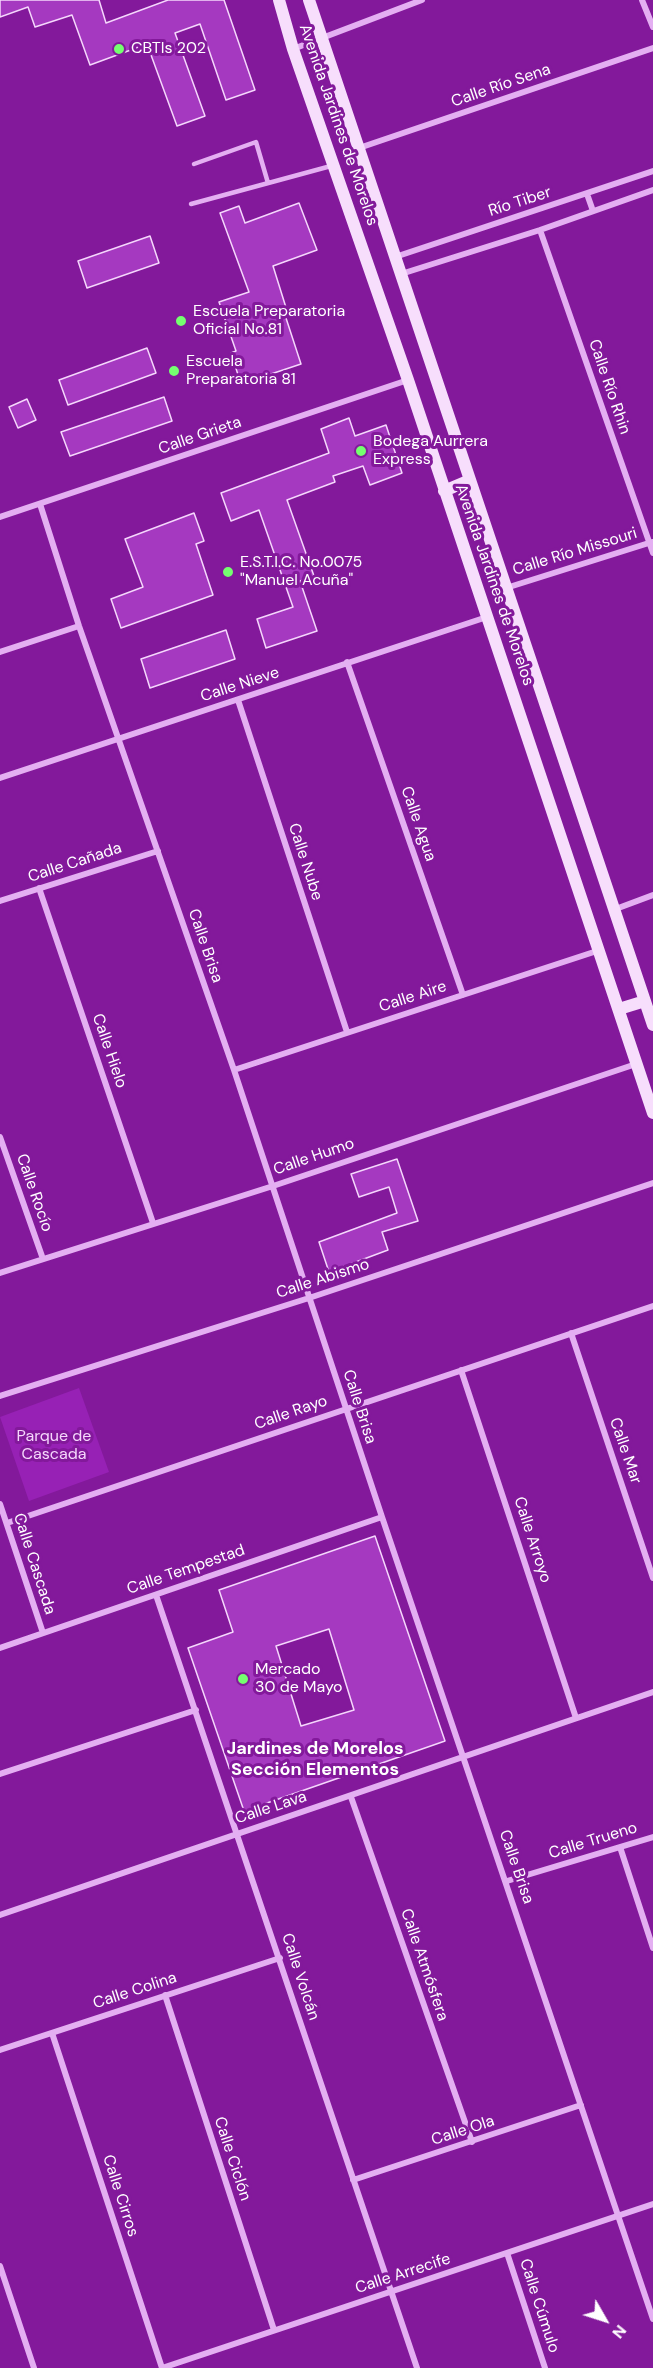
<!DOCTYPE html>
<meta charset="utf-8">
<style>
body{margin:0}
#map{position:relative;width:653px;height:2368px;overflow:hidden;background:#83199b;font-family:"DM Sans",sans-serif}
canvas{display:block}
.north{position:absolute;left:575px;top:2290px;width:60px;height:60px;-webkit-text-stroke:4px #83199b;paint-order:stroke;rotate:129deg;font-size:16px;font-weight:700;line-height:24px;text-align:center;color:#fff}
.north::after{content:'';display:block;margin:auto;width:21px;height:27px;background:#fff;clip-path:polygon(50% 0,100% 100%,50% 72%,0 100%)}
</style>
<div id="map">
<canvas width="653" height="2368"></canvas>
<div class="north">N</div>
</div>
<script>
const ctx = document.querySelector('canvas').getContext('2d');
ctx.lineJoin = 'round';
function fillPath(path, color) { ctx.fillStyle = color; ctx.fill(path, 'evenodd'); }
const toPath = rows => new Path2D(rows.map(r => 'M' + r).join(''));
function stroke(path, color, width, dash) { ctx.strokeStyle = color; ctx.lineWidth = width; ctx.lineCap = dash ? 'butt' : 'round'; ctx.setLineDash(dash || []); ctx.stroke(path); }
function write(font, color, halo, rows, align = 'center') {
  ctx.font = font + ' "DM Sans",sans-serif'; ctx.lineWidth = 6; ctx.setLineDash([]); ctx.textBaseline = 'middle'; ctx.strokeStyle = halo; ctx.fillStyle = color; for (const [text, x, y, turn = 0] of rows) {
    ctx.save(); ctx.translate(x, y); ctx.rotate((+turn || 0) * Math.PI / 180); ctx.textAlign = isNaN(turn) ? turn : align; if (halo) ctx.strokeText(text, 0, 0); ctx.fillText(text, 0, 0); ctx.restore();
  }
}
fillPath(toPath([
 [79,1388,109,1472,29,1501,0,1417]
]), '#9721b5');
const building = toPath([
 [0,0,99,0,106,23,168,0,224,0,255,90,226,100,200,24,175,33,205,116,177,126,147,44,90,65,72,15,35,27,28,7,0,17,0,0],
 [299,203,317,250,273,266,288,314,285,315,301,364,241,384,231,353,236,351,219,302,249,292,220,213,239,206,245,223,299,203],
 [150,236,159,263,87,288,78,261,150,236],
 [147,348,156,373,68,405,59,380,147,348],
 [164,397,172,421,70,456,61,432,164,397],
 [27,399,36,420,18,428,9,407,27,399],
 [349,418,355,436,386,425,402,473,370,485,363,466,333,476,335,482,287,500,314,576,300,581,317,631,266,648,257,619,293,607,259,510,231,521,221,493,329,453,321,429,349,418],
 [194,513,204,541,196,544,213,595,121,628,111,599,143,587,125,539,194,513],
 [226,630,235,659,150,688,141,659,226,630],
 [397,1159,418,1221,382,1232,388,1250,329,1272,319,1242,397,1213,389,1187,359,1197,351,1174,397,1159],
 [375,1536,445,1741,244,1811,188,1648,233,1632,219,1590,375,1536],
 [329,1629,354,1710,301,1726,276,1646,329,1629]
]);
fillPath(building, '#a539c0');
stroke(building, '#f5d7fc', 1.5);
stroke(toPath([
 [194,164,256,142,268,183],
 [191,204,331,166]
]), '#e4aff2', 4.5);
stroke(toPath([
 [642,0,653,27],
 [293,49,422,0],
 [359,148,653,48],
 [587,194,593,211],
 [540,230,653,553],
 [395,257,653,171],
 [401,274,540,230,653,190],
 [40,504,79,626,234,1070,382,1517,653,2319],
 [0,517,408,380],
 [506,588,652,542],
 [0,652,79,626],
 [347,662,463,995],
 [238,700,347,1032],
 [0,778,487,617],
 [39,888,153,1223],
 [0,901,158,851],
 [613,910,653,895],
 [234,1070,600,950],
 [0,1137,43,1259],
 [0,1273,273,1186,636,1064],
 [571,1333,653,1578],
 [461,1370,576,1718],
 [0,1396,309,1298,653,1183],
 [0,1504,43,1633],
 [7,1523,653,1306],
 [156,1595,417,2368],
 [0,1648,382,1517],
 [0,1774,196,1710],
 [351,1797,472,2142],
 [620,1847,653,1948],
 [507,1881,653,1837],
 [0,1915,653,1692],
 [165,1995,274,2330],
 [52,2033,162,2368],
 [0,2050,280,1958],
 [353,2180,581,2105],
 [507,2253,545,2368],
 [0,2266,34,2368],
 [162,2368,653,2204]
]), '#e4aff2', 6);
stroke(toPath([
 [279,0,293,49,408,380,653,1113],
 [309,0,653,1025],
 [444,491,470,480],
 [619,1009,645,1001]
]), '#f7defc', 12);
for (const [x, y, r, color] of [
 [119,49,6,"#75ff70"],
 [181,321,6,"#75ff70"],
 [174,371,6,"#75ff70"],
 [361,451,6,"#75ff70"],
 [228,572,6,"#75ff70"],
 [243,1679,6,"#75ff70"]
]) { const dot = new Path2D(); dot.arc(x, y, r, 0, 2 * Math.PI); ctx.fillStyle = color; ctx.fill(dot); stroke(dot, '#83199b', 2); }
write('16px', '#fff', '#83199b', [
 ["CBTIs 202",131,49],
 ["Escuela Preparatoria",193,312],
 ["Oficial No.81",193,330],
 ["Escuela",186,362],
 ["Preparatoria 81",186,380],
 ["Bodega Aurrera",373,442],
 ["Express",373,460],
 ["E.S.T.I.C. No.0075",240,563],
 ["\"Manuel Acuña\"",240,581],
 ["Mercado",255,1670],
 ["30 de Mayo",255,1688]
], 'left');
write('16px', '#fff', '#83199b', [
 ["Calle Río Sena",501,86,-19],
 ["Avenida Jardines de Morelos",338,125,71],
 ["Río Tiber",520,202,-18],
 ["Calle Río Rhin",609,387,71],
 ["Calle Grieta",200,436,-19],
 ["Calle Río Missouri",575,552,-17],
 ["Avenida Jardines de Morelos",494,585,71],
 ["Calle Nieve",240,685,-18],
 ["Calle Agua",418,824,71],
 ["Calle Nube",305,862,72],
 ["Calle Cañada",75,863,-18],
 ["Calle Brisa",205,946,71],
 ["Calle Aire",413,997,-18],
 ["Calle Hielo",109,1051,71],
 ["Calle Humo",314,1157,-19],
 ["Calle Rocío",34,1193,71],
 ["Calle Abismo",323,1279,-18],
 ["Calle Brisa",359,1407,72],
 ["Calle Rayo",291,1413,-19],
 ["Calle Mar",625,1451,71],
 ["Calle Arroyo",532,1540,72],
 ["Calle Cascada",34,1564,72],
 ["Calle Tempestad",186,1570,-19],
 ["Calle Lava",271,1808,-18],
 ["Calle Trueno",593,1841,-17],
 ["Calle Brisa",516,1867,71],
 ["Calle Atmósfera",424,1965,71],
 ["Calle Volcán",300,1977,72],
 ["Calle Colina",135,1991,-18],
 ["Calle Ola",463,2131,-18],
 ["Calle Ciclón",232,2159,72],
 ["Calle Cirros",120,2196,72],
 ["Calle Arrecife",403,2274,-18],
 ["Calle Cúmulo",539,2306,72]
]);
write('16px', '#f5d7fc', '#83199b', [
 ["Parque de",54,1437],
 ["Cascada",54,1455]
]);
write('bold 18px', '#fff', '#83199b', [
 ["Jardines de Morelos",315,1749],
 ["Sección Elementos",315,1770]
]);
</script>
